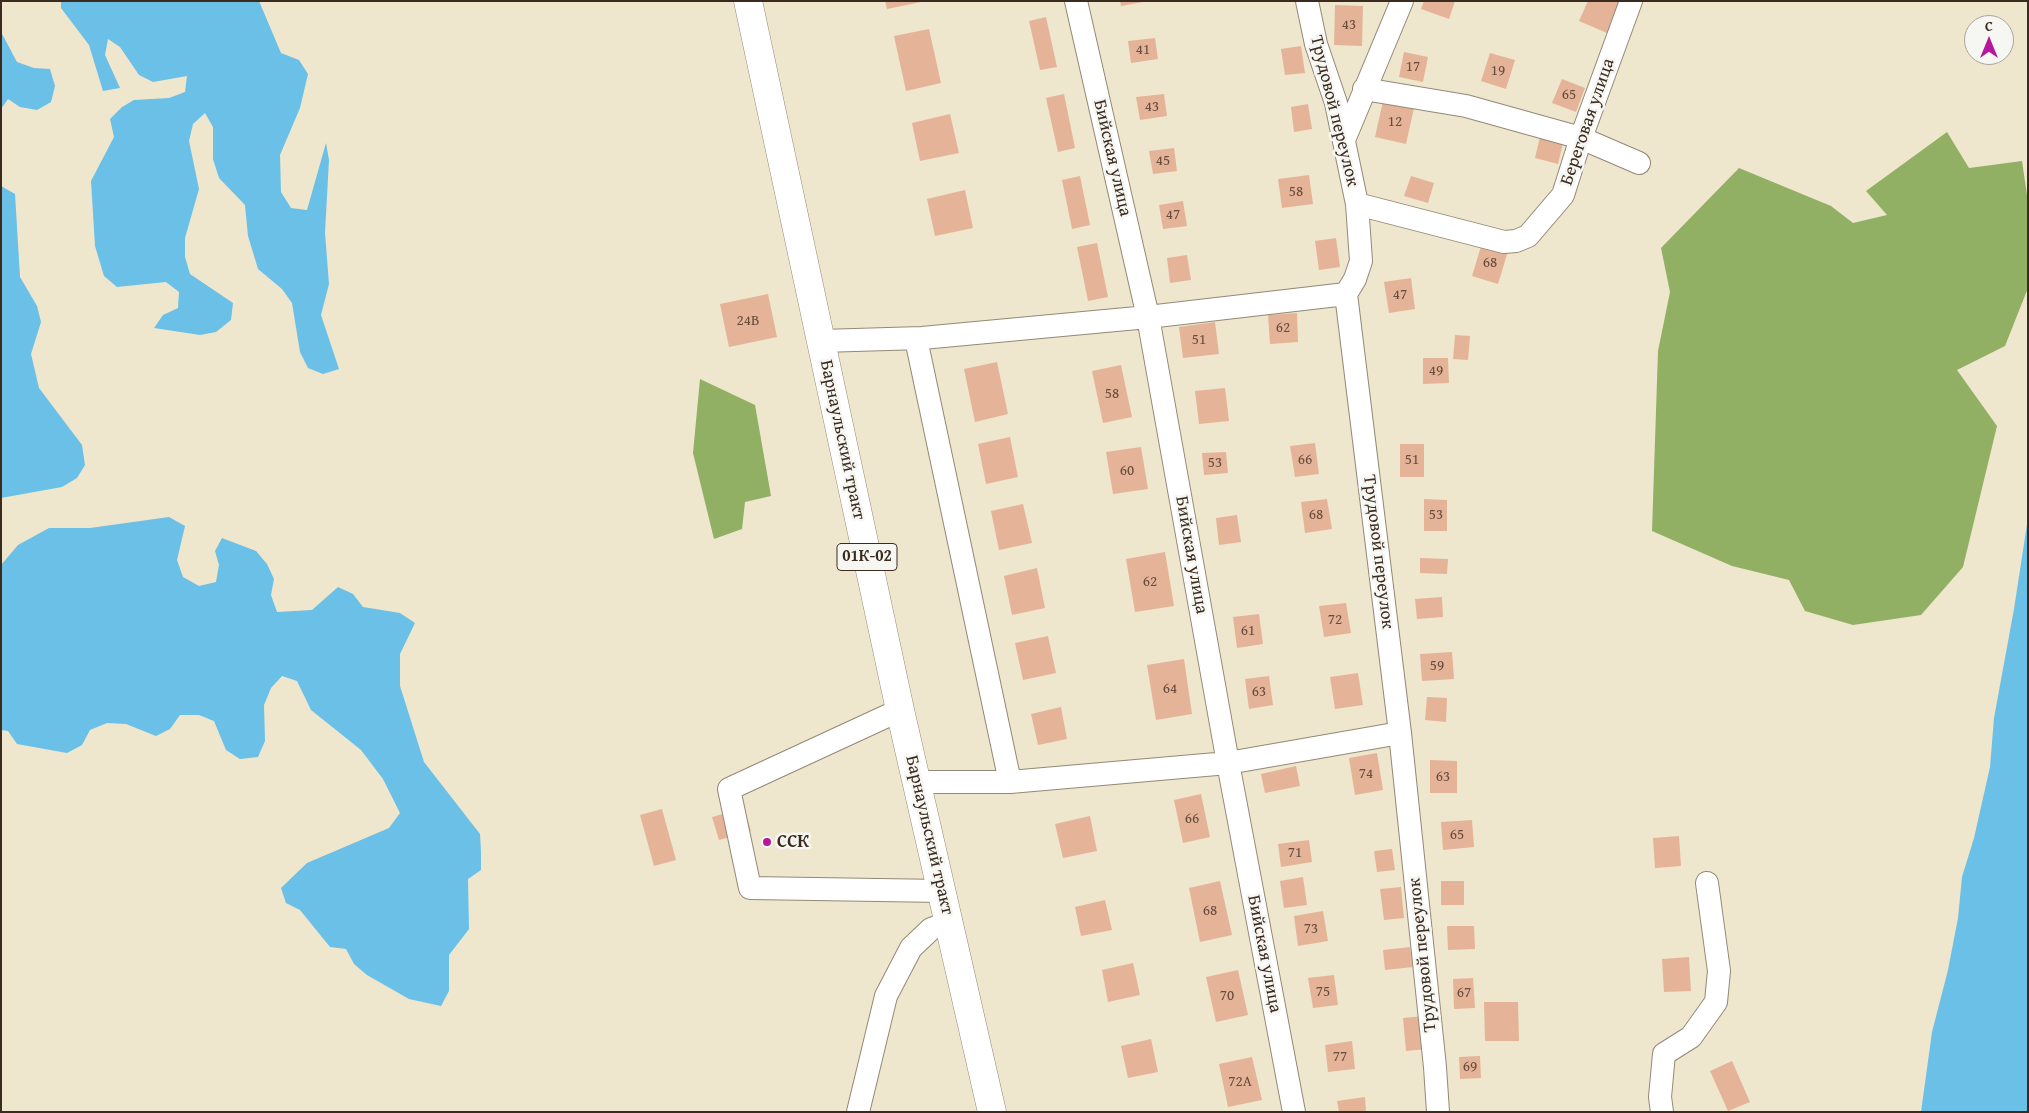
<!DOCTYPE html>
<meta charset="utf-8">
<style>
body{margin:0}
#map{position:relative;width:2029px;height:1113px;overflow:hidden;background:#eee6cd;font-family:"Gentium Book Plus",serif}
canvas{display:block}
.frame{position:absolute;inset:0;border:2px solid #3b2a1e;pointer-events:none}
.north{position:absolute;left:1964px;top:15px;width:50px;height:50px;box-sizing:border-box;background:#f6f6f2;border:1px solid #aba49d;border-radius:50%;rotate:0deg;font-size:14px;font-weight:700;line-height:20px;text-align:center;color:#3b2a1e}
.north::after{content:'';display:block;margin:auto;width:18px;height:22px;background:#b5179e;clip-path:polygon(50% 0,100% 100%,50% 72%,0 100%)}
</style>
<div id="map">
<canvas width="2029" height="1113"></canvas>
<div class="frame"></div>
<div class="north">С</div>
</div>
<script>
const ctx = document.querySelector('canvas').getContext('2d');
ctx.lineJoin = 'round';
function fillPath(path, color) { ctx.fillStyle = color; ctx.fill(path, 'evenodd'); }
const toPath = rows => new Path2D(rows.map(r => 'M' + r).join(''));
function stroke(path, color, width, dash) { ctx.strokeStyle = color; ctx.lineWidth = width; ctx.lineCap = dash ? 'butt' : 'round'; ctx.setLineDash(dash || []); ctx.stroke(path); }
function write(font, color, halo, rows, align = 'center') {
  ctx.font = font + ' "Gentium Book Plus",serif'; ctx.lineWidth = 5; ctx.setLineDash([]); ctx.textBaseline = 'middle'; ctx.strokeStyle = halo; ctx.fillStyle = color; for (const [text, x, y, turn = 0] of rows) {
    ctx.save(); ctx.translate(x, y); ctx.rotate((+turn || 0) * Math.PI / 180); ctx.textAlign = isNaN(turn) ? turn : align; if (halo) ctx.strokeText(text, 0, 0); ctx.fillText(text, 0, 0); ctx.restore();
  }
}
fillPath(toPath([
 [1947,132,1969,168,2022,161,2028,202,2028,288,2005,346,1957,370,1997,426,1963,567,1921,615,1853,625,1805,611,1789,580,1732,566,1652,531,1658,351,1670,292,1661,248,1739,168,1831,206,1853,223,1887,215,1866,191],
 [700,379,755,405,771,496,745,502,742,529,714,539,693,453]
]), '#91b063');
fillPath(toPath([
 [61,1,259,1,281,53,299,60,308,74,300,108,280,155,281,192,291,208,307,210,326,143,329,160,325,233,329,284,321,315,339,369,323,374,308,368,300,352,292,303,282,289,258,269,248,236,245,205,219,178,213,159,213,127,205,113,193,124,189,141,199,189,185,238,185,257,190,274,233,303,231,320,216,332,200,335,154,328,163,315,178,308,179,292,166,282,117,287,104,276,95,246,91,181,114,137,110,119,122,107,134,100,169,98,185,92,187,76,153,82,139,75,120,47,108,39,105,55,120,88,103,91,89,45,61,8],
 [1,32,17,62,34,68,50,69,55,86,51,102,37,110,20,107,8,99,1,109],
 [1,186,15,194,20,277,37,306,41,322,31,354,39,388,82,445,85,465,77,478,62,487,1,498],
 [169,517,185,526,177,560,183,577,199,586,216,582,219,565,215,551,222,538,256,551,267,564,274,579,271,595,277,612,312,610,338,587,353,594,363,607,400,613,415,623,400,654,400,686,424,762,480,834,481,852,481,870,468,879,469,929,449,955,449,991,441,1006,409,999,367,975,354,964,346,949,330,947,300,910,286,903,281,888,307,863,389,828,400,813,383,779,361,750,311,710,297,681,282,676,271,688,264,705,265,741,258,757,240,759,226,750,214,721,199,715,180,715,170,729,156,736,126,724,107,723,90,730,82,745,67,753,17,744,8,731,1,730,1,565,18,545,49,528,90,528],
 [2028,518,2028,1112,1921,1112,1932,1032,1948,970,1958,918,1962,877,1974,838,1990,767,1994,718,2014,609]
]), '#6ac0e7');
fillPath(toPath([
 [885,1,921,1,921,2,887,9],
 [1120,1,1143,1,1143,2,1121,6],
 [1424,1,1455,1,1449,19,1421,9],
 [1588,1,1620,2,1607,33,1579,21],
 [1335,5,1363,6,1362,46,1334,45],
 [1046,17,1057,67,1040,70,1029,21],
 [929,29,941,83,906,91,894,36],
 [1155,38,1158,59,1131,63,1128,41],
 [1301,46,1305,73,1285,75,1281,49],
 [1404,52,1428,57,1423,82,1399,77],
 [1490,53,1515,60,1506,89,1481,81],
 [1562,79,1585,88,1576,112,1552,103],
 [1064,94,1075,148,1058,152,1046,98],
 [1164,94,1167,116,1140,120,1136,97],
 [1383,101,1414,108,1406,144,1375,137],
 [1308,104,1312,129,1294,132,1291,107],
 [950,114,959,153,920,161,912,123],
 [1540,137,1563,143,1558,164,1535,158],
 [1174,148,1177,171,1153,174,1149,151],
 [1309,175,1313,204,1282,208,1278,179],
 [1080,176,1090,225,1072,229,1062,180],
 [1411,176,1434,183,1428,203,1404,196],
 [965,190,973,228,935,236,927,199],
 [1183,201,1187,226,1163,229,1159,205],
 [1336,238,1340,267,1319,270,1315,241],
 [1097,243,1108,297,1088,301,1077,247],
 [1482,243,1508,251,1498,284,1472,276],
 [1187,255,1191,280,1170,283,1167,258],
 [1411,278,1415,309,1389,313,1384,282],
 [768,294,777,337,729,347,720,304],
 [1297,313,1298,342,1270,344,1268,315],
 [1215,322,1219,354,1183,358,1179,327],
 [1455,335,1470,336,1468,360,1453,359],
 [1423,358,1448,358,1449,383,1423,384],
 [997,362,1008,414,975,422,964,369],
 [1121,365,1132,417,1103,423,1092,371],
 [1225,388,1229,421,1199,424,1195,391],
 [1010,437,1018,477,986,484,978,444],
 [1315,443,1319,474,1295,477,1290,446],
 [1400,444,1424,444,1424,477,1400,477],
 [1141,447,1148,489,1113,494,1106,452],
 [1226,452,1228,473,1204,475,1202,453],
 [1327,499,1332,529,1305,533,1301,502],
 [1424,499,1447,500,1447,531,1424,531],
 [1023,504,1032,543,999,550,991,511],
 [1237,515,1241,542,1219,545,1216,518],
 [1165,552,1174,606,1135,612,1126,559],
 [1420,558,1448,559,1447,574,1420,573],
 [1037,568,1045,608,1012,615,1004,576],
 [1442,597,1443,617,1417,619,1415,599],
 [1346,603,1351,633,1324,637,1319,606],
 [1259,614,1263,644,1237,648,1233,617],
 [1048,636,1056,673,1023,680,1015,643],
 [1452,652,1454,679,1422,681,1420,654],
 [1184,659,1192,714,1156,720,1147,665],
 [1358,673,1363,705,1335,709,1330,677],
 [1269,676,1273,705,1249,709,1245,679],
 [1427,697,1447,698,1446,722,1425,720],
 [1061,707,1067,739,1038,745,1031,714],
 [1377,753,1383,790,1355,795,1349,758],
 [1430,760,1457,761,1457,793,1430,793],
 [1296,766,1300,786,1265,793,1261,774],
 [1201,794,1210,837,1183,843,1174,800],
 [744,808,751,831,719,840,712,817],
 [662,809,676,860,654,866,640,815],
 [1090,816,1097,851,1063,858,1055,824],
 [1472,820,1474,847,1443,850,1441,822],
 [1679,836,1681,866,1655,868,1653,838],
 [1309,840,1312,862,1281,867,1278,844],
 [1392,849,1395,870,1377,872,1374,851],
 [1303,877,1307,905,1284,908,1280,881],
 [1220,881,1232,935,1200,942,1189,888],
 [1441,881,1464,881,1464,905,1441,905],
 [1401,887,1404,918,1384,920,1380,889],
 [1105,900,1112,930,1081,936,1075,907],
 [1323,911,1328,941,1298,946,1294,916],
 [1447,926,1474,926,1475,949,1448,950],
 [1410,947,1413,967,1385,970,1383,950],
 [1689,957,1691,991,1664,992,1662,959],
 [1133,963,1140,995,1108,1002,1102,970],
 [1238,970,1248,1015,1216,1022,1206,977],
 [1334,975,1338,1005,1313,1008,1308,978],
 [1473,978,1475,1008,1454,1009,1453,979],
 [1484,1002,1518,1002,1519,1041,1485,1041],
 [1424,1016,1428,1049,1406,1051,1403,1018],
 [1151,1039,1158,1072,1128,1078,1121,1046],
 [1352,1041,1355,1069,1328,1072,1325,1045],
 [1480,1056,1481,1078,1460,1079,1459,1057],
 [1252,1057,1262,1100,1228,1107,1219,1064],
 [1732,1061,1750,1102,1728,1111,1710,1071],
 [1365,1097,1366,1112,1339,1112,1337,1101]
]), '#e5b498');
const minor = toPath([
 [1076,1,1148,317,1228,763,1294,1112],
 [1307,1,1316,44,1336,103,1357,204,1361,261,1355,279,1346,294,1400,733,1435,1067,1438,1112],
 [1364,89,1466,106,1581,138,1639,163],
 [1344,140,1402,1],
 [1357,204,1504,242,1516,241,1528,236,1563,195,1581,138,1631,1],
 [916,339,1010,782],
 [821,341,922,338,1148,317,1346,294],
 [900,710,729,789,750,888,943,891],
 [917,782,1010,782,1228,763,1400,733],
 [858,1112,886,996,911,948,931,929,950,922],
 [1662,1112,1660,1097,1664,1054,1691,1037,1716,1002,1719,971,1707,883]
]);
const major = toPath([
 [748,1,900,710,992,1112]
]);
stroke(minor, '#948876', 24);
stroke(major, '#948876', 29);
stroke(minor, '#fff', 22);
stroke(major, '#fff', 28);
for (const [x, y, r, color] of [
 [767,842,5,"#b5179e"]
]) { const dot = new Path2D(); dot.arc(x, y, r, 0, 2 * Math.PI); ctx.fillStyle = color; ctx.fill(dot); stroke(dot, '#f6f6f2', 2); }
write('15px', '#664c3c', null, [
 ["43",1349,25],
 ["41",1143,50],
 ["17",1413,67],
 ["19",1498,71],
 ["65",1569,95],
 ["43",1152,107],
 ["12",1395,122],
 ["45",1163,161],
 ["58",1296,192],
 ["47",1173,215],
 ["68",1490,263],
 ["47",1400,295],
 ["24В",748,321],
 ["62",1283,328],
 ["51",1199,340],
 ["49",1436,371],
 ["58",1112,394],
 ["66",1305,460],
 ["51",1412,460],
 ["53",1215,463],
 ["60",1127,471],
 ["68",1316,515],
 ["53",1436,515],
 ["62",1150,582],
 ["72",1335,620],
 ["61",1248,631],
 ["59",1437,666],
 ["64",1170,689],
 ["63",1259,692],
 ["74",1366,774],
 ["63",1443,777],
 ["66",1192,819],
 ["65",1457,835],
 ["71",1295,853],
 ["68",1210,911],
 ["73",1311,929],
 ["75",1323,992],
 ["67",1464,993],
 ["70",1227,996],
 ["77",1340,1057],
 ["69",1470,1067],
 ["72А",1240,1082]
]);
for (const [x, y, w] of [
 [867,557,60]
]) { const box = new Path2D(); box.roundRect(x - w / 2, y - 13.5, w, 27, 4); ctx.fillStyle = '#f6f6f2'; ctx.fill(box); stroke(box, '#3b2a1e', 1); }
write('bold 16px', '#3b2a1e', null, [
 ["01К-02",867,557]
]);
write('18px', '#3b2a1e', '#f6f6f2', [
 ["Трудовой переулок",1334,111,76],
 ["Береговая улица",1588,122,-71],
 ["Бийская улица",1112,158,77],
 ["Барнаульский тракт",842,440,78],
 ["Трудовой переулок",1378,552,83],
 ["Бийская улица",1191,555,80],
 ["Барнаульский тракт",929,835,77],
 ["Бийская улица",1264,954,79],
 ["Трудовой переулок",1423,955,-96]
]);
write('bold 18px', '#3b2a1e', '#f6f6f2', [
 ["ССК",777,842]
], 'left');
</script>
